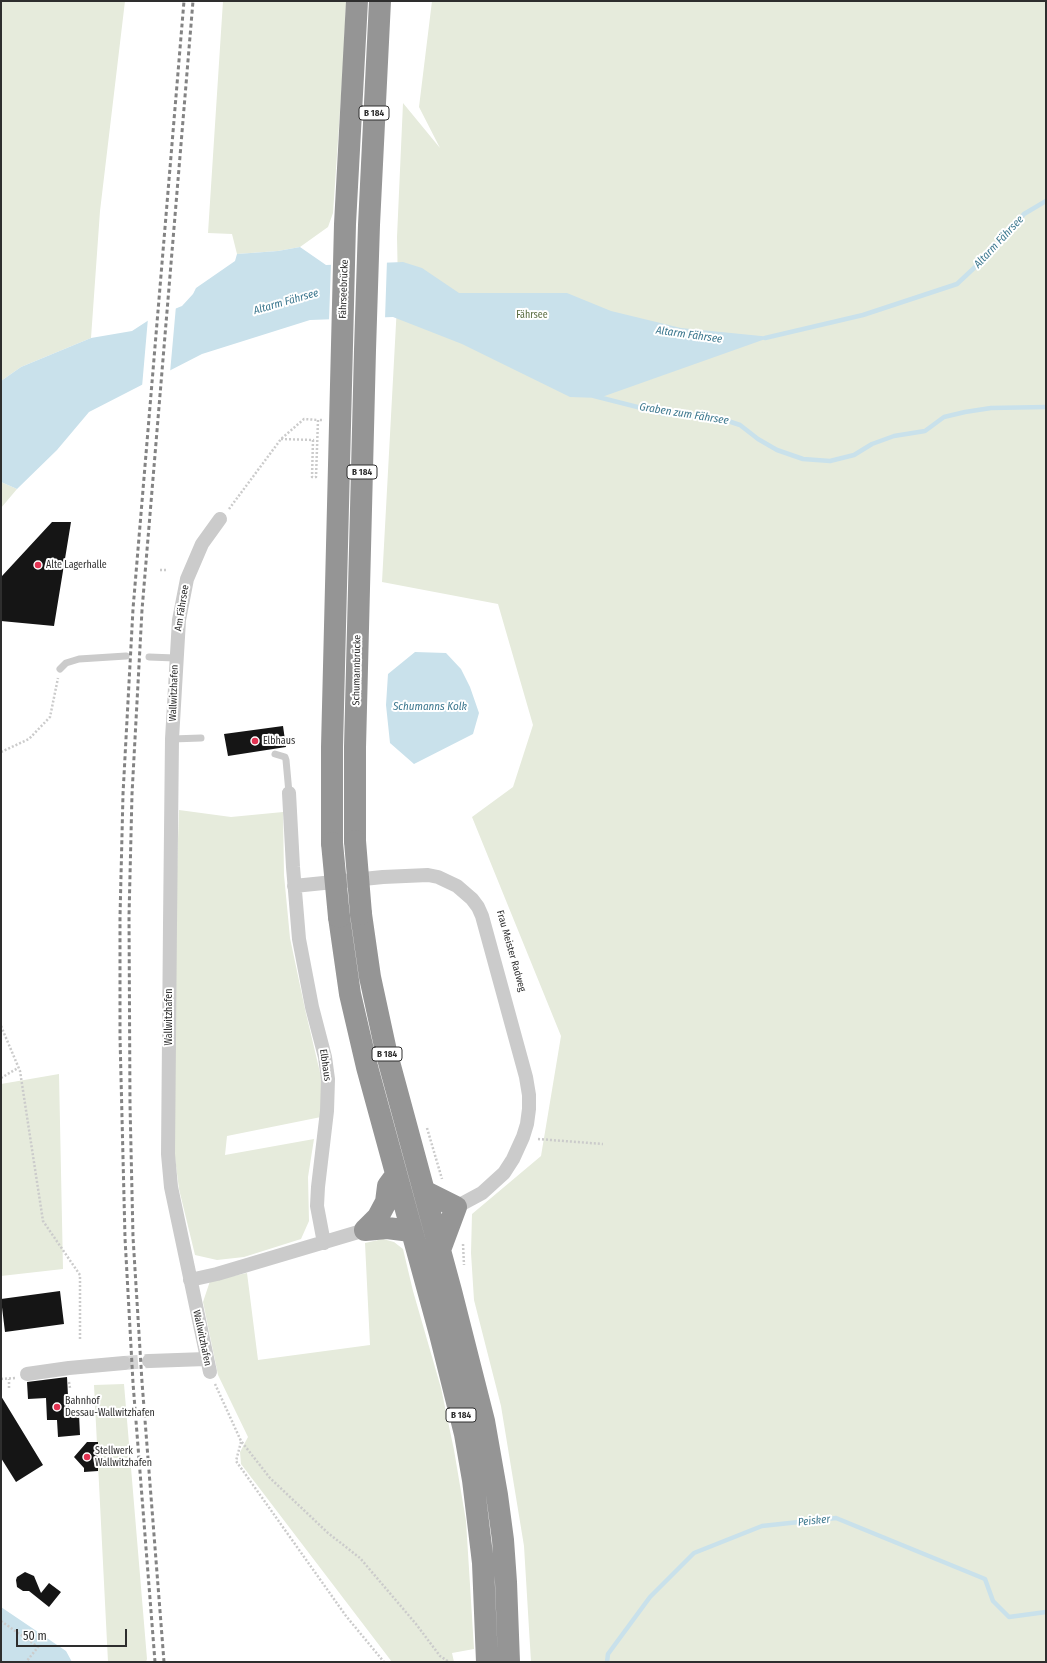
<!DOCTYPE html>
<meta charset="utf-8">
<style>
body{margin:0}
#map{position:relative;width:1047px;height:1663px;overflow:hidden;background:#fff;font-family:"Fira Sans Condensed",sans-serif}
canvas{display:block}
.frame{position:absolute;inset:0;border:2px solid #2e2e2e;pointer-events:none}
.scale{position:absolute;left:16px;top:1629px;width:111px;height:18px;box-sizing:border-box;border:2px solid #2e2e2e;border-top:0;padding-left:5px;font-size:12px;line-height:14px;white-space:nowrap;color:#2e2e2e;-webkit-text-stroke:3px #fff;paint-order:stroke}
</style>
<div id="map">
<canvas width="1047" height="1663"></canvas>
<div class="frame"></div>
<div class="scale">50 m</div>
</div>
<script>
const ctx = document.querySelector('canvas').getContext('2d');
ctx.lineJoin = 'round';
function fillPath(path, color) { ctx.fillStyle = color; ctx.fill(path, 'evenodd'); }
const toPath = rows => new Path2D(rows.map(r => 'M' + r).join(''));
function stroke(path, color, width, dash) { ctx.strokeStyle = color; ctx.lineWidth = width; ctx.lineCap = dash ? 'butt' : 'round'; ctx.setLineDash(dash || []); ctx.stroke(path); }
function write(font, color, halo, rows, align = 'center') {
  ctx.font = font + ' "Fira Sans Condensed",sans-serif'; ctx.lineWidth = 4; ctx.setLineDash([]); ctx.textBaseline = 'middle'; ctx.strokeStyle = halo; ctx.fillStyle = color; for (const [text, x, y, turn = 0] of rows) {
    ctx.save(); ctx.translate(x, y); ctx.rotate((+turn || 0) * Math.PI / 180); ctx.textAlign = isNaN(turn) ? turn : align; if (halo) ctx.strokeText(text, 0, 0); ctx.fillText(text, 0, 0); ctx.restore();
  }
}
fillPath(toPath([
 [1,1,125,1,100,211,91,338,21,367,1,381],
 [223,1,346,1,344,52,333,213,328,227,300,247,278,251,237,254,232,234,208,233],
 [432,1,1046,1,1046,1662,531,1662,524,1546,501,1406,474,1300,471,1253,472,1214,541,1156,561,1036,472,817,513,787,533,725,498,604,382,582,398,287,397,237,403,103,440,148,419,107],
 [1,482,17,489,1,508],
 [179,810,231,817,283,812,284,875,290,938,305,1009,322,1081,321,1117,227,1136,225,1155,314,1139,308,1177,309,1221,301,1239,244,1257,217,1260,195,1255,179,1189,175,1158,175,927],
 [59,1074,63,1269,1,1276,1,1084],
 [383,1239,394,1242,403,1249,413,1291,441,1388,454,1450,466,1521,474,1649,452,1653,454,1662,392,1662,241,1464,240,1452,248,1437,218,1375,203,1302,210,1281,247,1273,258,1360,370,1345,365,1243],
 [124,1384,147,1659,146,1662,108,1662,94,1385]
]), '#e6ebdc');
fillPath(toPath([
 [300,247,326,265,403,262,422,268,459,293,567,293,611,311,681,328,771,337,599,398,570,397,462,344,393,317,310,320,202,354,89,412,57,450,17,489,1,482,1,381,21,367,91,338,132,331,152,318,182,306,193,294,196,288,235,261,237,254,278,251],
 [415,652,446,653,461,669,470,687,479,713,473,734,414,764,390,743,386,705,388,674],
 [1,1607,66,1651,72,1662,1,1662]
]), '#c9e1eb');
fillPath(toPath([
 [387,260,385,319,329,321,331,263],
 [176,306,170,373,142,387,148,318]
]), '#fff');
stroke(toPath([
 [765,338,863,315,957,284,990,253,1024,214,1046,201],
 [594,396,665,414,722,419,740,425,758,439,777,450,803,459,830,461,854,455,872,444,894,436,925,431,944,417,965,412,991,408,1046,407],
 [607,1662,608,1654,650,1597,694,1553,762,1526,836,1518,985,1579,993,1601,1009,1617,1046,1612]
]), '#c9e1eb', 4.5);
fillPath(toPath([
 [52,522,71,522,54,626,1,621,2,576],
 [283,726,286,747,228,756,224,734],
 [60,1291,64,1324,5,1332,1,1299],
 [67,1377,69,1414,79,1414,80,1435,58,1437,57,1420,47,1420,46,1398,28,1399,27,1382],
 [1,1396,43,1465,16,1482,1,1458],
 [87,1442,98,1442,98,1471,84,1472,84,1468,74,1457],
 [25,1572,34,1576,41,1593,49,1583,61,1592,49,1607,29,1591,23,1591,17,1587,16,1580,17,1577]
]), '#151515');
stroke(toPath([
 [124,1363,149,1361]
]), '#d5d5d5', 14, [14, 7]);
stroke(toPath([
 [281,439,313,440,312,477,316,477,318,420,324,420],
 [229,509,281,439,304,419,318,420],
 [160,570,167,570],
 [1,752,29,739,50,717,58,678],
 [1,1026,20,1071,43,1221,80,1275,80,1341],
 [1,1078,18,1068],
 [427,1128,442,1179],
 [538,1139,603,1144],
 [463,1244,464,1265],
 [1,1379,15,1378],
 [69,1382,70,1388],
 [215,1384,241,1441,270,1478,328,1533,360,1558,416,1624,440,1656,449,1662],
 [9,1388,9,1379],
 [241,1442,236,1461,346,1616,384,1662],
 [1,1621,38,1647,26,1662]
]), '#cbcbcb', 2.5, [2, 2]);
stroke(toPath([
 [149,657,175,658],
 [60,669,66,663,79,659,126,656],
 [172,739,201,738],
 [275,754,285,757,286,760,289,793]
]), '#cbcbcb', 7);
stroke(toPath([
 [289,793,293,867,299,939,312,1007,325,1057,328,1079,327,1111,318,1187,317,1206,324,1243],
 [294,886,383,877,428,875,438,877,457,886,472,899,478,907,482,916,526,1077,529,1095,529,1109,527,1124,523,1137,513,1159,504,1173,482,1193,456,1207],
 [190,1280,217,1274,365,1230],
 [149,1361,206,1359],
 [210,1372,171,1187,168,1154,170,924,172,739,179,620,187,579,202,544,220,519],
 [27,1374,69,1368,124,1363]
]), '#cbcbcb', 14);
stroke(toPath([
 [355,841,355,747,365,350,369,225,380,1],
 [332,843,332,747,345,224,357,1],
 [361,914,370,977,386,1051,451,1291,484,1421,497,1495,503,1540,506,1582,509,1662],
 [339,917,350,994,367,1067,440,1334,465,1434,473,1480,483,1563,487,1662],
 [424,1191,456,1207,440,1250],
 [365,1230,378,1217,386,1202,388,1186,396,1175],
 [365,1230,387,1228,411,1231]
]), '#959595', 22);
stroke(toPath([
 [155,1662,133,1383,125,1238,120,1037,120,917,123,794,133,609,184,1],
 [164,1662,142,1382,133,1237,130,1104,129,916,132,794,142,610,193,1]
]), '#838383', 3, [4, 3]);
stroke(toPath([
 [355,841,361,914],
 [332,843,339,917]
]), '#959595', 22);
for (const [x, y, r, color] of [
 [38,565,4,"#e23352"],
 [255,741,4,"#e23352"],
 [57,1407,4,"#e23352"],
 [87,1457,4,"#e23352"]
]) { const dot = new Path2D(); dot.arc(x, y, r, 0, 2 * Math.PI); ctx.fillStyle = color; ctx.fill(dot); stroke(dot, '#fff', 1.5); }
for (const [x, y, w] of [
 [374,113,30],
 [362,472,30],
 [387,1054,30],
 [461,1415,30]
]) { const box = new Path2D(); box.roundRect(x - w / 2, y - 7, w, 14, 3); ctx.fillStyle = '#fff'; ctx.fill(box); stroke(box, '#2e2e2e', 1); }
write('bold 9px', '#2e2e2e', null, [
 ["B 184",374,113],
 ["B 184",362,472],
 ["B 184",387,1054],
 ["B 184",461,1415]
]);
write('10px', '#2e2e2e', '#fff', [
 ["Fährseebrücke",344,289,-88],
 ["Am Fährsee",182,608,-81],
 ["Schumannbrücke",357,670,-89],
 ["Wallwitzhafen",174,693,-88],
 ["Frau Meister Radweg",511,951,74],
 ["Wallwitzhafen",169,1017,-90],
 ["Elbhaus",325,1065,82],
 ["Wallwitzhafen",202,1338,78]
]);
write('10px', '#56693c', '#fff', [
 ["Fährsee",532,315]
]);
write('10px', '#2e2e2e', '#fff', [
 ["Alte Lagerhalle",46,565],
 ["Elbhaus",263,741],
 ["Bahnhof",65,1401],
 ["Dessau-Wallwitzhafen",65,1413],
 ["Stellwerk",95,1451],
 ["Wallwitzhafen",95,1463]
], 'left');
write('italic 11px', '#3d788f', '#fff', [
 ["Altarm Fährsee",999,242,-47],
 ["Altarm Fährsee",286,302,-16],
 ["Altarm Fährsee",689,335,8],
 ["Graben zum Fährsee",684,414,9],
 ["Schumanns Kolk",430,707],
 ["Peisker",814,1521,-6]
]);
</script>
